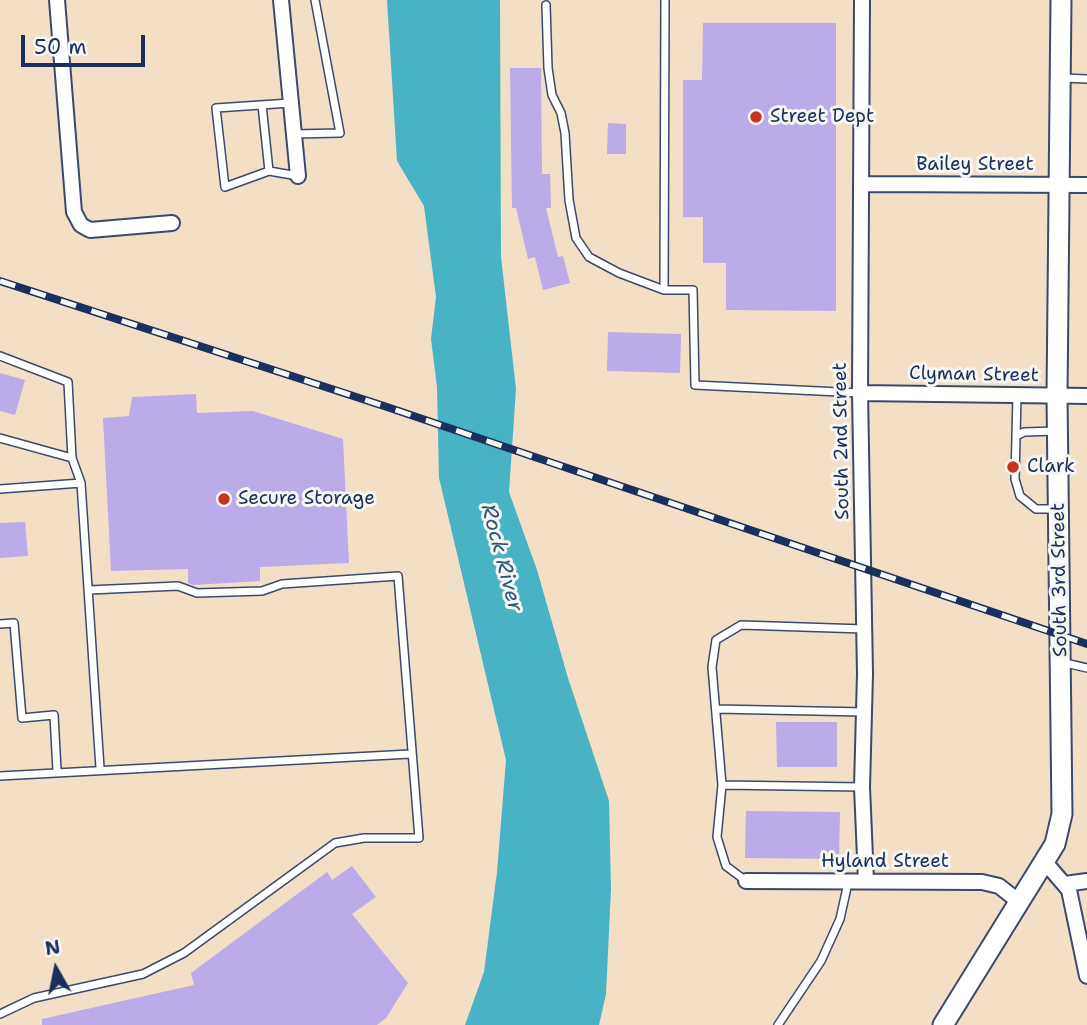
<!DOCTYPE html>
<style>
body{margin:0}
#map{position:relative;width:1087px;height:1025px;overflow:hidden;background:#f3dfc5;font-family:"Shantell Sans",sans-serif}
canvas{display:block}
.north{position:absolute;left:21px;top:934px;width:70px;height:70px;-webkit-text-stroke:5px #f6f6f2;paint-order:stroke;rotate:351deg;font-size:19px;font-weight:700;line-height:28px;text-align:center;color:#1b2f5e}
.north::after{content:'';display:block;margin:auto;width:24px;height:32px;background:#1b2f5e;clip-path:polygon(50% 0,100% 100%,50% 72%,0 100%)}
.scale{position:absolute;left:21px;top:35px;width:124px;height:32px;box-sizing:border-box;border:4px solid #1b2f5e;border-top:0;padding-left:9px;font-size:21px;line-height:24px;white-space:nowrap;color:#1b2f5e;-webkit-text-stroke:5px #f6f6f2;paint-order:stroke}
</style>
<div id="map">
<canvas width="1087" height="1025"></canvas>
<div class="north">N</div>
<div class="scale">50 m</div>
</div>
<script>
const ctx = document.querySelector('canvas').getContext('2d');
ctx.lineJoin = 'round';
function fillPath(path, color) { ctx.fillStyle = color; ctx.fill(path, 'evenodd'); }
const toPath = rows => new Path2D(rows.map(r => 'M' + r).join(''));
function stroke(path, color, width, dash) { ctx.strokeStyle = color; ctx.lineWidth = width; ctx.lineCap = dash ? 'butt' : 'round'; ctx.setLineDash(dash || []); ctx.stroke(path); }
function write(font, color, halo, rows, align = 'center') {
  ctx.font = font + ' "Shantell Sans",sans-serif'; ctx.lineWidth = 6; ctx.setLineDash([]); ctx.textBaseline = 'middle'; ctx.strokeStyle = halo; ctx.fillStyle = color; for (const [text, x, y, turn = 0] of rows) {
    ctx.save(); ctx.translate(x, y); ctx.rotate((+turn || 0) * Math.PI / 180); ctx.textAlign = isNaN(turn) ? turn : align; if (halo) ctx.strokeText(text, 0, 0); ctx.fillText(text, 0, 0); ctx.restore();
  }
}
fillPath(toPath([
 [387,0,500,0,501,257,516,389,509,492,537,570,568,678,609,801,611,889,606,994,599,1025,465,1025,484,972,497,872,506,760,439,478,437,387,431,339,436,297,424,206,397,161]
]), '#47b3c4');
fillPath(toPath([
 [703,23,836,23,836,311,726,310,726,263,703,263,703,217,683,217,683,80,702,80],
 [510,68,541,68,542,174,550,174,551,208,546,208,558,257,563,256,570,283,543,290,535,257,528,259,516,208,512,208],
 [608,123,626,124,626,154,607,154],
 [608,332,681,334,680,373,607,371],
 [0,373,25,380,15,415,0,411],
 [196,394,197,413,253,411,343,439,349,563,260,567,260,581,193,585,188,583,188,569,111,571,103,418,129,416,132,397],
 [25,522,28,556,0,558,0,523],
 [776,722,837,722,837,767,777,767],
 [746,811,840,812,839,859,745,858],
 [352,866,376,897,352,914,408,983,386,1018,377,1025,42,1025,42,1019,194,985,191,973,327,872,332,880]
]), '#bbabe8');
const lane = toPath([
 [665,0,664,290,693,290,695,385,860,393],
 [546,5,548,68,552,95,561,113,565,133,569,200,576,238,589,257,619,273,664,290],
 [1063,78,1087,79],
 [290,103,216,108,225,187,269,171,298,176],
 [262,105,269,171],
 [294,134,340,133,315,0],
 [0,356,68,382,72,458,81,483],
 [1017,395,1015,479,1020,496,1036,509,1058,509],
 [1016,436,1024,432,1057,431],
 [0,438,72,458],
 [0,489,81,483,100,768],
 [0,624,14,623,22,718,54,715,57,771],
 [1061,662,1087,668],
 [716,709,864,712],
 [0,776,410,754],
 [722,785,862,787],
 [746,881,726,866,717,837,722,785,712,667,716,640,741,625,864,629],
 [0,1014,34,998,143,974,184,953,335,843,364,838,419,838,398,576,282,584,262,591,197,593,178,586,89,590],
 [778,1025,821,961,840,919,848,883]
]);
const street = toPath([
 [57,0,74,212,81,225,90,230,172,223],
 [281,0,298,176],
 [862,0,860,393,865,674,862,787,866,881],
 [863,184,1087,185],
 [860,393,1087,396],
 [1044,861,1069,890,1087,976],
 [746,881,982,882,999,886,1018,901],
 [1065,884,1087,881]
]);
const secondary = toPath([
 [943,1025,1055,844,1062,814,1057,396,1061,0]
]);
stroke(lane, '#3b496d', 10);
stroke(street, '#3b496d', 18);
stroke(secondary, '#3b496d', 23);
stroke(lane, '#fff', 7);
stroke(street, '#fff', 14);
stroke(secondary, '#fff', 19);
const rail = toPath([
 [0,281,390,408,1087,644]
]);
stroke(rail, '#1b2f5e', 8);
stroke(rail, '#f6f6f2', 5, [16]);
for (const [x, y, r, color] of [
 [756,117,7,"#c8321e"],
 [1013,467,7,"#c8321e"],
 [224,499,7,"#c8321e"]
]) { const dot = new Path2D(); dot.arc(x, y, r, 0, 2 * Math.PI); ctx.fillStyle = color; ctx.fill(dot); stroke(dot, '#f6f6f2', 2.5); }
write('19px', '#1b2f5e', '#f6f6f2', [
 ["Street Dept",770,117],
 ["Clark",1027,467],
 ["Secure Storage",238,499]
], 'left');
write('19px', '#1b2f5e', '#f6f6f2', [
 ["Bailey Street",975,165],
 ["Clyman Street",974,375,1],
 ["South 2nd Street",842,441,-91],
 ["South 3rd Street",1060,580,-91],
 ["Hyland Street",885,862]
]);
write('italic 21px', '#28577d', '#f6f6f2', [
 ["Rock River",501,558,75]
]);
</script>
